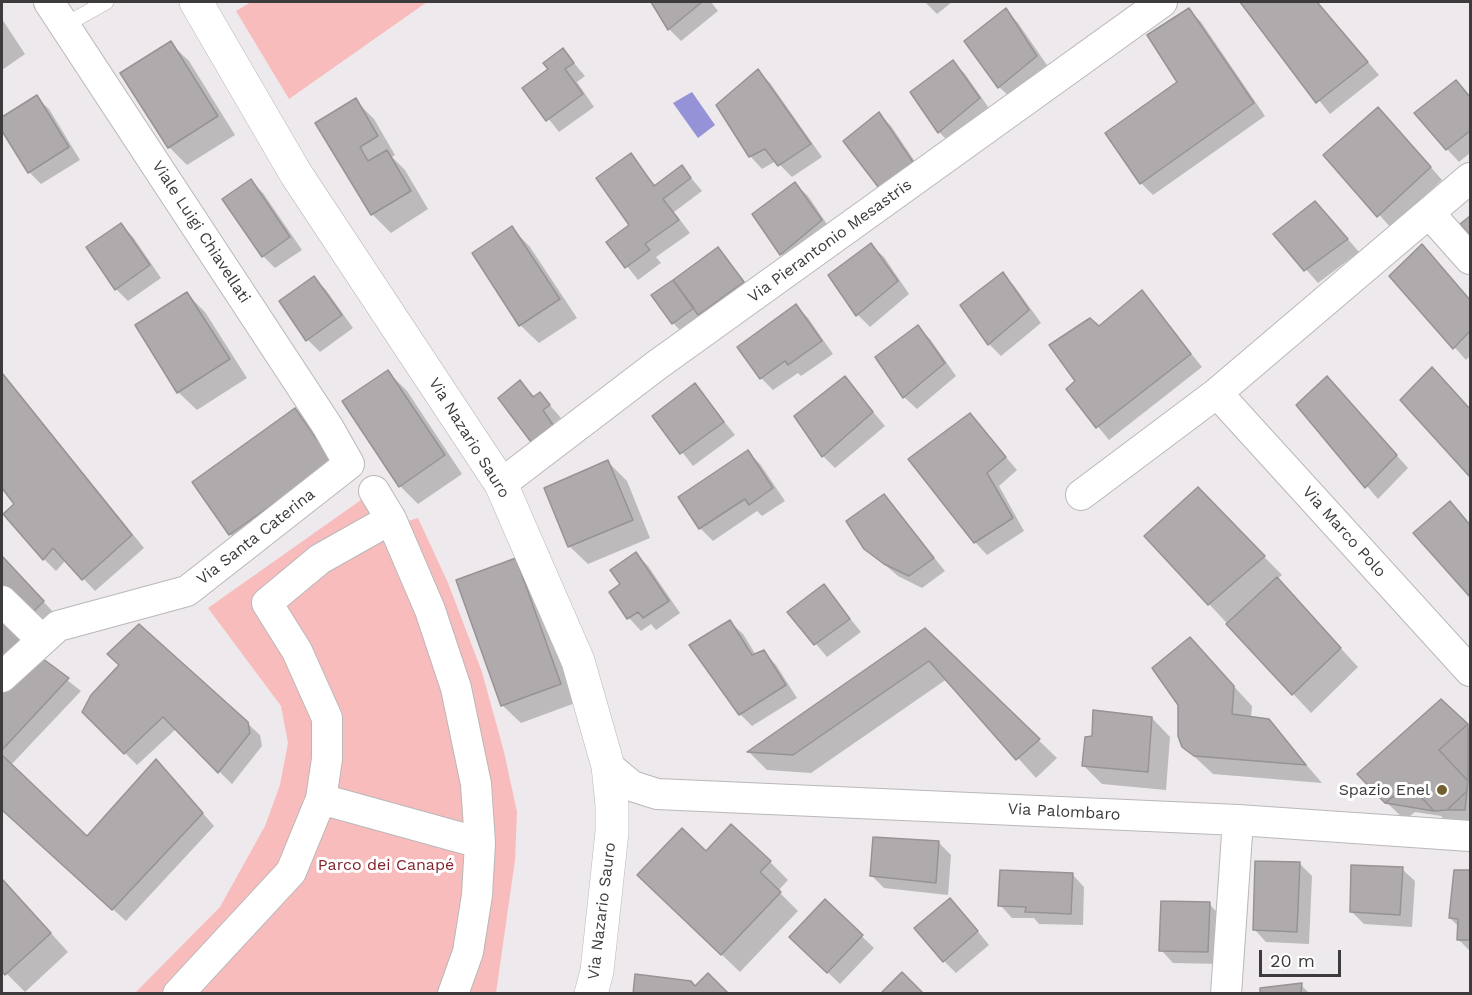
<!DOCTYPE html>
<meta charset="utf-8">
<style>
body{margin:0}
#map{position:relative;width:1472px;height:995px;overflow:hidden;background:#ede9ec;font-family:"Work Sans",sans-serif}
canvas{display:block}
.frame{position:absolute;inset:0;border:3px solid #3d3b3c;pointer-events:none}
.scale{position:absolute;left:1259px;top:950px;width:82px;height:27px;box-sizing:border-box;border:3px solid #3d3b3c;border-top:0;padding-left:8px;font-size:18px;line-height:21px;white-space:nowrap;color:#3d3b3c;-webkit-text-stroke:4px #fff;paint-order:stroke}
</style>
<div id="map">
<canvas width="1472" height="995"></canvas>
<div class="frame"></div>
<div class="scale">20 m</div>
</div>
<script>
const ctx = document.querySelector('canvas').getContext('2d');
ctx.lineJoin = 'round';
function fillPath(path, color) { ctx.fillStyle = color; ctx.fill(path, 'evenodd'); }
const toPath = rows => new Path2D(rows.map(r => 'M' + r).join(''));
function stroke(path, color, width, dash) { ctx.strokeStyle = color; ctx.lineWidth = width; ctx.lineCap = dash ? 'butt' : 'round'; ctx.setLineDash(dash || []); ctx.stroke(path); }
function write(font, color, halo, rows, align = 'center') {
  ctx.font = font + ' "Work Sans",sans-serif'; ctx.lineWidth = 6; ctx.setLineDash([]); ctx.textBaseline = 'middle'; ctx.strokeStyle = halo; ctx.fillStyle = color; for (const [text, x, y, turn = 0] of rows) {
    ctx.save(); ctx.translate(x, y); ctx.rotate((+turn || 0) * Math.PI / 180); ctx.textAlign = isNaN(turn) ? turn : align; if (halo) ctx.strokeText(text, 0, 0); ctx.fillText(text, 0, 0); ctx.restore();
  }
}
fillPath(toPath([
 [251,2,427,2,289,99,236,11],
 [385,483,408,521,418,518,448,583,482,672,504,752,517,812,515,860,496,993,134,994,220,907,265,826,280,785,288,743,281,706,208,608]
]), '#f8bcbc');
fillPath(toPath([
 [692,92,715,125,698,138,673,103]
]), '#9692d7');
fillPath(toPath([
 [653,2,711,2,718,11,681,41,669,29],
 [925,2,952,2,937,14],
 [1241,2,1317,2,1379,75,1330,114],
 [1006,10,1018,23,1049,68,1012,99,999,87],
 [1189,10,1201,22,1265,116,1153,195,1141,183,1179,82],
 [2,19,25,54,2,70],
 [170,43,189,61,235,135,187,165,169,147],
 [563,50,585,76,577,82,594,107,559,132,524,88,550,70],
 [953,62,965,74,991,111,951,144,939,132],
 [758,71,770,83,822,157,792,177,776,161,762,169,750,156],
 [1456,82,1470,97,1470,153,1459,162,1447,149],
 [36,97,49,109,80,160,41,184,29,172,2,129,2,119],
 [355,100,374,119,395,155,392,157,405,170,428,209,391,233,372,214,317,124],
 [879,114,891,126,924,175,893,199],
 [1391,121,1442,180,1391,228,1326,155],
 [630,155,656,186,682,167,702,191,674,212,690,233,656,257,661,263,638,280,608,242,632,225],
 [251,181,263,193,302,250,275,268,263,256],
 [795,184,808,196,833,233,793,266,781,254],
 [1327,215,1359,252,1318,283,1275,234],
 [121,225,133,237,161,278,128,301,116,289],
 [512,228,530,247,577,318,539,343,520,325],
 [871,245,884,257,909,294,870,327,858,315,830,276],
 [718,249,755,294,685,335,673,323],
 [1434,258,1470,300,1470,356,1466,360,1391,276],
 [1003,274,1015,287,1041,323,1001,356,989,344,962,305],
 [314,278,326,290,353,328,320,352,308,340,281,302],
 [1142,292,1202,367,1109,440,1068,390,1077,381,1099,328],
 [187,294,205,312,247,378,197,410,178,392],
 [796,306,808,318,833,354,801,376,798,373,773,390,761,378],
 [918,327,930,339,956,376,917,409,904,397],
 [2,372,144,548,95,591,66,560,56,571,44,559,17,505,2,485],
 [388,372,407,391,462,474,418,504,400,486],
 [845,378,885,426,835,468,823,456],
 [1444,381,1470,410,1470,474,1402,400],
 [520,382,535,397,540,394,561,418,554,423,565,438,544,453,532,441],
 [695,385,735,435,693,466,654,416],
 [1339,390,1408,468,1378,499,1298,405],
 [295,410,313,429,350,481,249,552,230,534],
 [970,415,1017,470,999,486,1024,531,987,555,975,542],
 [748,452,760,464,785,501,762,516,757,511,713,541,700,528,680,498],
 [608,462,627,481,650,538,588,564,569,546],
 [1198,489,1282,575,1277,579,1358,667,1311,713,1209,604],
 [884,496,945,571,922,588,898,576,865,548],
 [1462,515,1470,525,1470,595,1415,533],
 [636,554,648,566,680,613,656,630,651,624,641,631,629,618,611,592,622,584],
 [2,557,55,614,40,629,2,592],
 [515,560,534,578,578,702,521,723,502,705],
 [824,586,861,632,827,657,789,612],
 [2,612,38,657,81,691,10,766,87,838,168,773,214,826,126,921,2,809],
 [730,622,743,634,756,655,764,652,776,665,797,698,752,726,740,714],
 [925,630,1057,758,1036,778,947,679,811,773,767,770,749,752],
 [1190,639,1252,706,1251,718,1268,720,1322,783,1213,774,1183,746],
 [1441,701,1470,729,1470,823,1454,829,1441,816,1415,812,1405,820,1386,802],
 [84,712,247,723,260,735,262,746,232,784,176,729,137,765],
 [1152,718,1170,737,1166,790,1102,784,1084,766],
 [939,843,951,855,948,895,884,888,872,876],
 [706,853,770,862,788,880,778,891,798,911,740,972,658,894],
 [1300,864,1312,876,1309,944,1266,942,1254,929],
 [1402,869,1415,881,1412,927,1364,924,1352,912],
 [1455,871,1470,872,1470,951,1458,939,1459,927,1450,918],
 [1072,874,1084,887,1083,925,1039,924,1034,918,1012,918,1000,905],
 [2,879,68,952,25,992,2,969],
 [825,901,874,948,840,984,791,937],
 [1209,904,1221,916,1220,964,1173,963,1161,950],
 [962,912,989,945,956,973,944,961],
 [1301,985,1310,994,1261,994]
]), '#0003');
const building = toPath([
 [651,2,702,2,668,30,651,2],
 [1240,2,1317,2,1368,62,1316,103,1240,2],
 [1006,8,1037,56,998,88,964,41,1006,8],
 [1189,8,1254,103,1140,184,1105,133,1177,82,1147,35,1189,8],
 [171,41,218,116,168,148,120,73,171,41],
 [563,48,574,63,565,69,583,94,546,121,522,88,548,69,543,63,563,48],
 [953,60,980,98,938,133,910,92,953,60],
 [758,69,811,144,778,166,765,149,749,157,716,105,758,69],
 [1456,80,1470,97,1470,131,1446,150,1414,113,1456,80],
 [37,95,69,147,28,173,2,131,2,117,37,95],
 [356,98,378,136,360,147,368,161,387,150,411,191,371,215,315,123,356,98],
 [1378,107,1431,167,1377,217,1323,155,1378,107],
 [879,112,913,162,879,188,843,141,879,112],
 [631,153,654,186,682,165,691,178,663,199,679,220,645,244,650,250,625,268,606,242,629,225,596,178,631,153],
 [251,179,290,237,262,257,222,199,251,179],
 [795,182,822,220,780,255,752,214,795,182],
 [1315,201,1348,239,1304,271,1273,234,1315,201],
 [1470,216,1470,235,1460,224,1470,216],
 [121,223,150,265,115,290,86,247,121,223],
 [512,226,560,299,519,326,472,253,512,226],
 [871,243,898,281,856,316,828,275,871,243],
 [1422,244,1470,300,1470,331,1453,349,1389,276,1422,244],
 [718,247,744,282,698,315,673,280,718,247],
 [1003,272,1029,310,988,345,960,305,1003,272],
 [314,276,342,315,306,341,279,301,314,276],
 [673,280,694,308,672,324,651,295,673,280],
 [1142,290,1191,354,1096,428,1066,389,1075,381,1049,345,1090,318,1099,326,1142,290],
 [187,292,230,359,177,393,135,325,187,292],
 [796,304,822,341,788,365,785,361,760,379,737,347,796,304],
 [918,325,945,363,903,398,875,357,918,325],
 [1432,367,1470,409,1470,477,1400,400,1432,367],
 [388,370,445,455,399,487,342,401,388,370],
 [2,373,132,535,82,580,53,548,43,560,3,514,14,504,2,488,2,373],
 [845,376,873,412,822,457,794,416,845,376],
 [1327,376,1397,455,1365,488,1296,405,1327,376],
 [520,380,533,397,540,392,550,405,543,410,553,425,531,442,498,398,520,380],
 [695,383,724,422,680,454,652,416,695,383],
 [295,408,333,462,229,535,192,482,295,408],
 [970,413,1006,457,987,473,1013,518,974,543,908,459,970,413],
 [748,450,773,488,749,505,745,499,699,529,678,497,748,450],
 [608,460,633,520,568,547,544,488,608,460],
 [1198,487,1265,556,1208,605,1144,536,1198,487],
 [884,494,934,558,909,576,884,564,864,549,846,521,884,494],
 [1450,501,1470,525,1470,597,1413,533,1450,501],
 [636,552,669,601,643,618,638,612,627,619,609,592,620,584,610,570,636,552],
 [2,556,44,601,27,618,2,593,2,556],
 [516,558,561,684,501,706,456,580,516,558],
 [1277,577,1341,648,1292,695,1226,624,1277,577],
 [824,584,850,619,814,645,787,612,824,584],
 [2,610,29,642,2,669,2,610],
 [730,620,752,655,764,650,786,685,739,715,689,645,730,620],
 [139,624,248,722,250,733,218,773,163,717,124,754,82,712,91,695,119,665,107,654,139,624],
 [925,628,1040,739,1016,760,929,661,793,755,747,752,925,628],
 [1190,637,1234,686,1232,714,1269,719,1306,765,1194,756,1182,747,1178,736,1178,705,1152,668,1190,637],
 [35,653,69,678,2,750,2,689,35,653],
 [1441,699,1468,724,1439,750,1468,781,1467,791,1447,810,1434,811,1409,784,1385,803,1357,774,1441,699],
 [1093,710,1152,717,1148,772,1082,766,1085,737,1092,736,1093,710],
 [1468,724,1468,781,1439,750,1468,724],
 [2,755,87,836,156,759,203,813,112,910,2,810,2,755],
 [1409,784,1434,811,1385,803,1409,784],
 [1467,791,1465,810,1447,810,1467,791],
 [731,824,771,861,760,872,781,892,721,955,637,875,682,828,706,851,731,824],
 [873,837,939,841,936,883,870,876,873,837],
 [1255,861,1300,862,1297,932,1253,930,1255,861],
 [1351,865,1403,867,1400,915,1350,912,1351,865],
 [1000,870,1073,873,1071,914,1025,912,1026,907,998,906,1000,870],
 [1454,870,1470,870,1470,940,1457,940,1458,919,1449,918,1454,870],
 [2,879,51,933,5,975,2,971,2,879],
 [950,898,978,931,943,962,914,928,950,898],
 [825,899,863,935,827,973,789,937,825,899],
 [1161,901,1210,902,1208,952,1159,951,1161,901],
 [902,972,924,994,880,994,902,972],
 [708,973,729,994,633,994,635,974,691,981,695,986,708,973],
 [1302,983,1301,994,1260,994,1260,988,1302,983]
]);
fillPath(building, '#afabac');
stroke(building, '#979394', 1.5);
const lane = toPath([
 [65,25,106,2]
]);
const street = toPath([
 [1470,178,1217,393,1470,671],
 [1430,214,1470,259],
 [501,484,657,365,1162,2],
 [374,491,391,519,430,610,456,688,476,784,480,843,477,895,468,952,453,994],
 [1081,495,1217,393],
 [2,601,41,639],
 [2,677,58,626,187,591,349,464,328,427,49,2],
 [608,766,632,786,657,794,1238,820,1470,836],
 [321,799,480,843],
 [178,994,291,872,321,799,327,759,327,718,297,651,267,603,320,559,391,519],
 [1226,994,1238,820]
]);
const secondary = toPath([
 [196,2,296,174,501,484,578,661,608,766,612,805,612,832,597,971,591,994]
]);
stroke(lane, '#bab7b9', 16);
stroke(street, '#bab7b9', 32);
stroke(secondary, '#bab7b9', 34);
stroke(lane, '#fff', 15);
stroke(street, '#fff', 30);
stroke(secondary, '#fff', 33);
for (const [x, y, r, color] of [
 [1442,790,6,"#725f2d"]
]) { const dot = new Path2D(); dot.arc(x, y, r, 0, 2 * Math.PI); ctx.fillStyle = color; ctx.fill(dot); stroke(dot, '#fff', 2); }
write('16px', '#3d3b3c', '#fff', [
 ["Viale Luigi Chiavellati",201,232,57],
 ["Via Pierantonio Mesastris",830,241,-36],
 ["Via Nazario Sauro",469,438,58],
 ["Via Marco Polo",1344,532,48],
 ["Via Santa Caterina",256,537,-38],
 ["Via Palombaro",1064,812,3],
 ["Via Nazario Sauro",602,911,-83]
]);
write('16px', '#3d3b3c', '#fff', [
 ["Spazio Enel",1430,790]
], 'right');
write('16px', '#82222d', '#fff', [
 ["Parco dei Canapé",386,865]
]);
</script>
